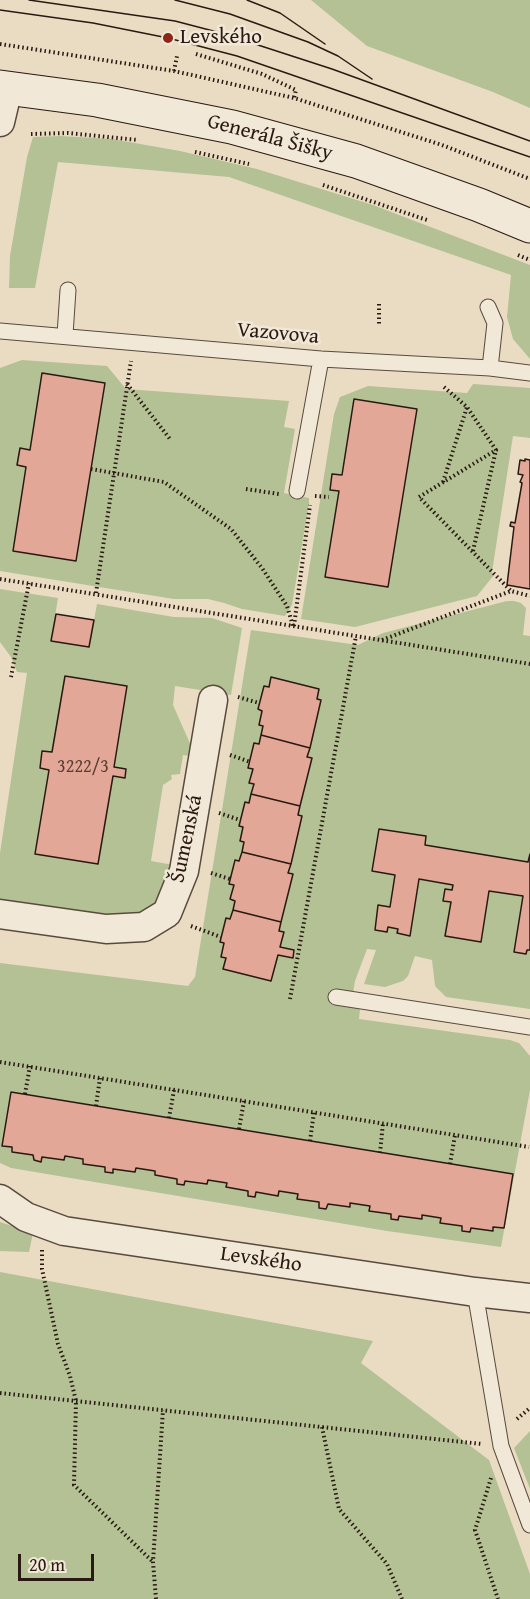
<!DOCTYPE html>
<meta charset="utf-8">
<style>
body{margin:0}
#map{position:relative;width:530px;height:1599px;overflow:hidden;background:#eadcc2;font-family:"Gentium Book Plus",serif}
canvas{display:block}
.scale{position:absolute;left:18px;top:1554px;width:76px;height:27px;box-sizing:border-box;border:3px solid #291912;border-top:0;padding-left:8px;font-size:18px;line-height:21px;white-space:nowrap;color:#291912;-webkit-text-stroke:4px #f1e8d7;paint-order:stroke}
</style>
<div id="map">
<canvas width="530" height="1599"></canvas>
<div class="scale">20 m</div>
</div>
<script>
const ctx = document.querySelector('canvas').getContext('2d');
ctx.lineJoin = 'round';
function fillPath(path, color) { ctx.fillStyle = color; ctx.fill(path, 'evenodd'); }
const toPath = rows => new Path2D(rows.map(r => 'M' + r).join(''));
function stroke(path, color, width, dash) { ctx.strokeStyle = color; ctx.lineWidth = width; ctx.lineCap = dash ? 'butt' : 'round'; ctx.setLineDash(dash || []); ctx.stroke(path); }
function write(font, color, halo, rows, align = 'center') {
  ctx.font = font + ' "Gentium Book Plus",serif'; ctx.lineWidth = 5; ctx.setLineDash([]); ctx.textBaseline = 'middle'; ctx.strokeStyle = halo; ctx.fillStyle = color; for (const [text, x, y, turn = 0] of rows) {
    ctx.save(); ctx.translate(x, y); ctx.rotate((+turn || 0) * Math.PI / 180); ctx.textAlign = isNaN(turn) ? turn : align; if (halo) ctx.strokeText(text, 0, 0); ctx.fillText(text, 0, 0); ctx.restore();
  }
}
fillPath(toPath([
 [311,0,530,0,530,108,493,92,367,46],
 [60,136,112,139,180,151,257,169,373,205,530,265,530,359,513,339,507,317,511,275,229,177,58,162,35,288,9,288,10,256,27,157,33,137],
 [22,360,107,366,126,389,289,401,284,427,295,429,284,493,309,498,309,503,292,605,285,616,242,609,224,603,208,599,174,599,0,571,0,368],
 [42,373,105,383,76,561,13,551,26,467,18,465,20,448,30,450],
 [473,384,530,388,530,438,513,436,492,572,494,575,477,596,355,627,301,619,334,414,340,397,368,386,467,393],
 [354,399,417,409,388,587,326,577,339,491,330,490,332,475,342,475],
 [0,589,58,598,51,641,89,647,97,604,174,617,212,618,242,628,231,695,175,686,173,705,196,757,183,755,180,774,171,775,172,779,163,785,151,861,179,866,151,912,118,918,0,902,0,853,27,673,17,672,11,657,0,642],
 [65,676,127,686,114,767,126,769,125,777,113,776,98,864,35,854,49,770,40,768,42,751,52,752],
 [507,601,514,601,521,603,526,608,523,635,530,636,530,854,528,862,425,845,426,836,380,829,373,871,395,875,390,907,378,905,375,930,387,932,388,927,398,929,397,933,410,935,419,879,453,885,452,890,445,889,443,901,451,902,445,936,481,941,489,891,523,896,514,952,526,954,527,950,530,950,530,1009,446,997,435,986,432,960,415,956,408,976,403,981,385,987,364,984,376,950,367,949,355,981,351,1006,360,1009,359,1019,510,1040,519,1043,530,1056,530,1090,501,1247,387,1231,11,1168,0,1163,0,963,188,986,195,977,251,630,358,645,383,633],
 [271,677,319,689,317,699,321,700,307,757,312,758,298,815,302,817,288,873,293,875,279,931,280,947,293,958,278,955,271,980,223,969,226,958,221,957,224,943,220,942,226,919,230,919,235,901,230,899,234,885,230,879,234,860,239,861,244,842,240,841,243,827,239,825,245,802,249,803,254,784,249,782,253,769,248,768,259,744,263,726,259,725,262,711,258,709,264,686,269,687],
 [11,1092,512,1174,493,1231,471,1228,469,1232,462,1231,462,1226,441,1218,422,1215,421,1219,399,1216,398,1220,391,1219,391,1214,369,1211,370,1206,350,1203,349,1207,328,1204,326,1209,319,1208,319,1202,297,1199,298,1194,279,1191,278,1196,256,1192,255,1197,248,1196,248,1191,226,1187,227,1183,208,1180,207,1184,185,1181,184,1185,177,1184,177,1179,155,1175,155,1171,136,1168,135,1172,113,1169,112,1173,105,1172,105,1167,83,1164,83,1159,65,1156,64,1160,42,1157,41,1161,34,1161,33,1155,12,1152,12,1147,2,1145],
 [0,1222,33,1233,29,1252,0,1251],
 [0,1272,373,1341,361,1363,489,1460,530,1574,530,1599,0,1599],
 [530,1431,530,1489,514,1448]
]), '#b4c195');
const building = toPath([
 [42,373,105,383,76,561,13,551,26,467,17,465,20,448,30,450,42,373],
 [354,399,417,409,388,587,325,577,339,491,330,490,332,474,342,475,354,399],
 [525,459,530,460,530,589,507,585,514,527,510,526,511,522,515,523,522,483,520,482,523,475,518,474,520,460,525,461,525,459],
 [56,614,94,620,89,647,51,641,56,614],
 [65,676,127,686,114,767,126,769,125,778,113,776,98,864,35,854,49,770,40,768,42,751,52,752,65,676],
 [271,677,319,689,317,699,321,700,310,748,261,735,263,726,259,725,262,711,258,709,264,686,269,687,271,677],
 [261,735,310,748,307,757,312,758,300,806,251,794,254,784,249,783,253,769,248,768,254,743,259,744,261,735],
 [251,794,300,806,298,815,302,816,291,864,242,852,244,842,240,841,243,827,239,826,245,802,249,803,251,794],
 [379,829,426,836,425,845,528,862,530,854,530,950,527,950,526,954,514,952,523,896,489,891,481,942,445,936,451,902,443,901,445,889,452,890,453,885,419,879,410,936,397,933,398,929,388,927,387,932,375,930,378,905,390,907,395,875,372,871,379,829],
 [242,852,291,864,288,873,293,874,281,922,233,910,235,901,230,899,234,885,229,884,235,860,239,861,242,852],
 [233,910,281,922,279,931,284,932,280,947,294,950,293,958,278,955,271,981,223,969,226,958,221,957,224,943,220,942,226,918,230,919,233,910],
 [11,1092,513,1174,504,1228,493,1227,493,1231,471,1228,470,1232,462,1231,462,1226,440,1223,441,1218,422,1215,422,1219,399,1216,398,1220,391,1219,391,1214,369,1211,370,1206,350,1203,350,1207,328,1204,326,1209,319,1208,319,1202,297,1199,298,1194,279,1191,278,1196,256,1192,255,1197,248,1196,248,1191,226,1187,227,1183,208,1180,207,1184,185,1181,184,1185,177,1184,177,1179,155,1175,155,1171,136,1168,135,1172,113,1169,113,1173,105,1172,105,1167,83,1164,83,1159,65,1156,64,1160,42,1157,41,1162,34,1160,33,1155,12,1152,12,1147,2,1146,11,1092]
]);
fillPath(building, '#e2a796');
stroke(building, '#291912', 1.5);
const service = toPath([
 [0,331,321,359,490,368,495,323,488,307],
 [65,335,68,290],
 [490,368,530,373],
 [297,491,321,359],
 [336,997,530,1027],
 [475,1292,501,1446,530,1525]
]);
const minor = toPath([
 [0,122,8,88],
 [0,914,106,929,144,927,167,913,184,871,213,700],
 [0,1199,26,1217,64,1231,475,1292,530,1298]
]);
const secondary = toPath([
 [0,87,97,100,232,127,356,161,479,205,530,226]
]);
stroke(service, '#594a3e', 17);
stroke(minor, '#594a3e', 31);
stroke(secondary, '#291912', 35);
stroke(toPath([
 [0,44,174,71,294,98,442,145,530,179],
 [196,54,262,74,296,90,294,98],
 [174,71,177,56],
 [31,134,68,133,138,140],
 [195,152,249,164],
 [323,185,427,220],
 [518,255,530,260],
 [379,304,379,324],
 [127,384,170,439],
 [444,387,467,407,496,450,419,497,511,591],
 [91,469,164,482,231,529,262,568,287,606,293,626],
 [443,482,467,407],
 [246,489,279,494],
 [315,496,329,497],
 [473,551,496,450],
 [0,579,530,664],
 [96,593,131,361],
 [294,626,310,505],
 [382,640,511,591,530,596],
 [11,677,29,583],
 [238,697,259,703],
 [230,755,250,762],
 [219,813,240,820],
 [211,873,230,879],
 [191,926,221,937],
 [290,999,356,636],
 [0,1062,529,1147],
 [25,1094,30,1066],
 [96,1106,100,1078],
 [169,1118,174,1090],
 [239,1129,244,1101],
 [310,1141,314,1112],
 [380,1153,383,1123],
 [450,1164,455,1135],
 [42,1250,42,1269,58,1344,70,1376,76,1401,74,1485,153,1562],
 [0,1393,482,1444],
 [517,1419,530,1408],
 [322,1427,339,1509,387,1564,402,1599],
 [491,1478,475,1530,498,1599],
 [156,1599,153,1562,163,1410]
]), '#291912', 4, [1.5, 3]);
stroke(service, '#f1e8d7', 15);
stroke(minor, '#f1e8d7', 28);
stroke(secondary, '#f1e8d7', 33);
stroke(toPath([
 [29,0,175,21,221,33,332,69,530,141],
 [175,0,230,14,308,42,338,56,372,79],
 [247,0,280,13,325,44],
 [0,10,93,23,168,38,237,56,530,157]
]), '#291912', 1.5);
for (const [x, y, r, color] of [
 [168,38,6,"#8f2418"]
]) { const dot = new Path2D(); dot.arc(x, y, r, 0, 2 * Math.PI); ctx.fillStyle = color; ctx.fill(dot); stroke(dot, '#f1e8d7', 2); }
write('18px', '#573c33', null, [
 ["3222/3",83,767]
]);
write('21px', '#291912', '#f1e8d7', [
 ["Levského",180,38]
], 'left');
write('21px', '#291912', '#f1e8d7', [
 ["Generála Šišky",270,138,15],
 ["Vazovova",278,334,5],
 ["Šumenská",187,839,-78],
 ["Levského",261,1260,8]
]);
</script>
